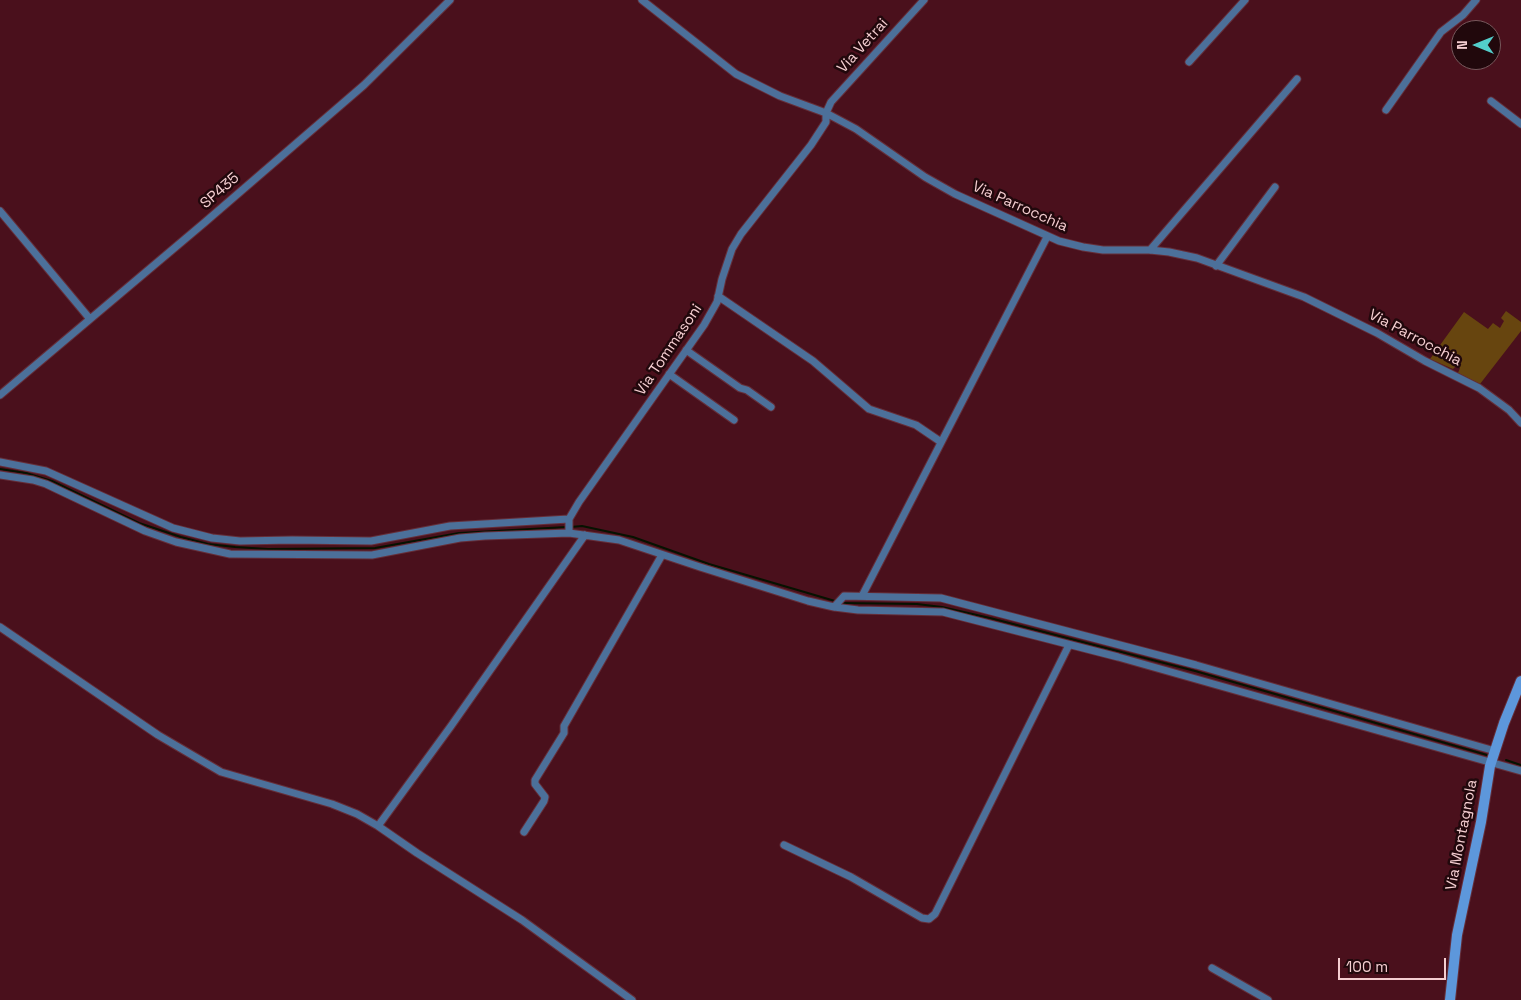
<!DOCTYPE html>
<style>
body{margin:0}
#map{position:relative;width:1521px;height:1000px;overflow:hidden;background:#4a101c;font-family:"Space Grotesk",sans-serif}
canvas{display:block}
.north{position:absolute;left:1451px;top:20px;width:50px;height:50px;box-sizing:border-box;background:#21080c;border:1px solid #76575b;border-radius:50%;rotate:270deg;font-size:14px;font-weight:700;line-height:20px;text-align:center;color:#f5ced1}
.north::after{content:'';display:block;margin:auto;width:18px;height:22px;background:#53cdca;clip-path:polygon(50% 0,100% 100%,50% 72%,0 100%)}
.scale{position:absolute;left:1338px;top:958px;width:108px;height:22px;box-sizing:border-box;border:2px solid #f5ced1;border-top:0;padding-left:6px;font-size:15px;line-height:18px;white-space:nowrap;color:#f5ced1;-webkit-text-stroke:4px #21080c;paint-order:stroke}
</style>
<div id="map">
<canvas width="1521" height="1000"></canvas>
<div class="north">N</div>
<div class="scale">100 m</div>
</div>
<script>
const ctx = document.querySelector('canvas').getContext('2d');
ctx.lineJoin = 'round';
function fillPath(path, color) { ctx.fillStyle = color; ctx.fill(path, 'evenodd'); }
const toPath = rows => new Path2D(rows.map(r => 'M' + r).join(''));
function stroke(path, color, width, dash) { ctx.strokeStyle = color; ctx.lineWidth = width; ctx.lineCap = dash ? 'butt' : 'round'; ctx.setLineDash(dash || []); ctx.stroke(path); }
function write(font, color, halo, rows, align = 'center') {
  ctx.font = font + ' "Space Grotesk",sans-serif'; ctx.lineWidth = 5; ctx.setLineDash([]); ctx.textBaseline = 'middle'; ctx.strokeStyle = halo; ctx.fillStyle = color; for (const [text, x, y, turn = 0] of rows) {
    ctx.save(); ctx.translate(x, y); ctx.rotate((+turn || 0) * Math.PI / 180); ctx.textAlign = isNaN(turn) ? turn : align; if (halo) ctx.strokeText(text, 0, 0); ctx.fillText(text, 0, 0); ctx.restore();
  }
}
fillPath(toPath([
 [1506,311,1521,322,1521,331,1480,384,1458,373,1460,368,1456,366,1453,369,1430,359,1464,312,1488,329,1493,323,1500,328,1504,321,1501,318]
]), '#67450f');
stroke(toPath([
 [0,469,26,473,52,481,139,523,181,537,208,544,235,547,268,549,375,548,459,533,566,527],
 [571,527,582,526,633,537,709,564,835,601],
 [842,603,917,604,942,607,990,618,1195,671,1487,755],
 [1506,760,1521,765]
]), '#061200', 2);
const street = toPath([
 [642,0,736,74,780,96,826,113,856,129,925,177,955,194,1059,241,1083,247,1103,250,1150,250,1169,252,1197,258,1304,297,1377,333,1425,361,1479,388,1509,410,1521,423],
 [1189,62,1245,0],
 [1491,101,1521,124],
 [1386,110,1441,32,1463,15,1476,0],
 [0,211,90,319],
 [1150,250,1297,79],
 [1216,266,1275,187],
 [718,296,813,361,869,409,916,425,941,442],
 [686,350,740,388,747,390,771,407],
 [669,374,734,420],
 [0,395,204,223,364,85,450,0],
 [0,462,46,471,173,528,212,538,240,541,292,540,371,541,450,526,569,519],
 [0,475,33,480,46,484,145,531,176,542,230,554,372,555,460,538,485,536,569,533,619,540,700,567,808,601,834,607,858,610,943,612,1118,657,1521,771],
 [569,533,569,519,579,502,704,325,717,302,722,279,732,249,741,234,811,145,826,122,826,113,831,102,924,0],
 [862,596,1047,237],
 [834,607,844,596,941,598,1196,665,1495,751],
 [0,627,158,735,221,772,332,804,357,814,378,826,417,853,522,920,632,1000],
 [378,826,451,726,585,535],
 [524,832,544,801,545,797,535,784,535,780,564,733,564,726,662,555],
 [784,845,851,877,922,918,929,919,935,914,1069,645],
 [1212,968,1268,1000]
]);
const secondary = toPath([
 [1450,1000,1457,935,1481,822,1490,766,1504,723,1521,681]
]);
stroke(street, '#652e39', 9);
stroke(secondary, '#652e39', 12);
stroke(street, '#4c709a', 7);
stroke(secondary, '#5d97db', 10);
write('15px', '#f5ced1', '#21080c', [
 ["Via Vetrai",863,46,-48],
 ["SP435",220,191,-41],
 ["Via Parrocchia",1020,207,24],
 ["Via Parrocchia",1415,338,28],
 ["Via Tommasoni",669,350,-56],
 ["Via Montagnola",1462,835,-79]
]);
</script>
